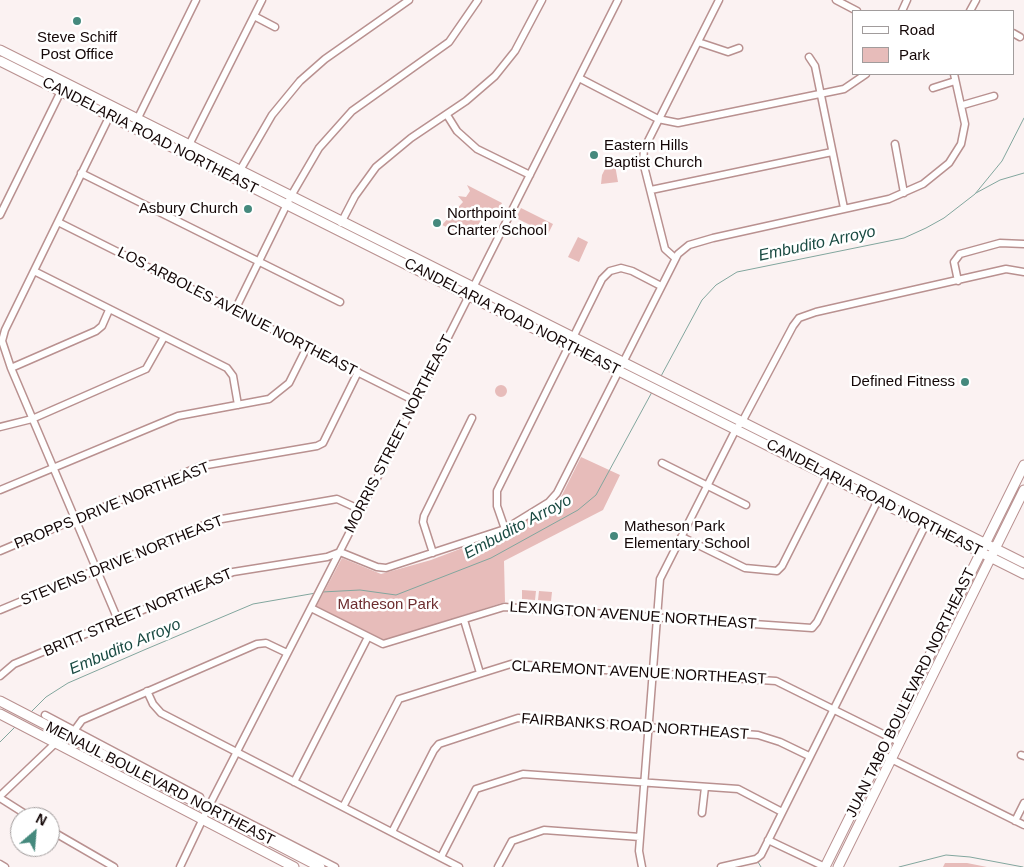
<!DOCTYPE html>
<style>
body{margin:0}
#map{position:relative;width:1024px;height:867px;overflow:hidden;background:#fbf2f2;font-family:Arial,sans-serif}
canvas{display:block}
.legend{position:absolute;left:852px;top:10px;width:162px;height:65px;box-sizing:border-box;background:#fff;border:1px solid #a19c9c;margin:0;padding:6px 9px;list-style:none;font-size:15px;color:#140707}
.legend li{display:flex;align-items:center;gap:10px;height:25px}
.legend b{width:25px;border:1px solid #a19c9c}
.north{position:absolute;left:10px;top:807px;width:50px;height:50px;box-sizing:border-box;background:#fff;border:1px solid #a19c9c;border-radius:50%;rotate:27deg;font-size:14px;font-weight:700;line-height:20px;text-align:center;color:#140707}
.north::after{content:'';display:block;margin:auto;width:18px;height:22px;background:#45897d;clip-path:polygon(50% 0,100% 100%,50% 72%,0 100%)}
</style>
<div id="map">
<canvas width="1024" height="867"></canvas>
<ul class="legend">
<li><b style="height:6px;background:#fff"></b>Road</li>
<li><b style="height:14px;background:#e7bcba"></b>Park</li>
</ul>
<div class="north">N</div>
</div>
<script>
const ctx = document.querySelector('canvas').getContext('2d');
ctx.lineJoin = 'round';
function fillPath(path, color) { ctx.fillStyle = color; ctx.fill(path, 'evenodd'); }
const toPath = rows => new Path2D(rows.map(r => 'M' + r).join(''));
function stroke(path, color, width, dash) { ctx.strokeStyle = color; ctx.lineWidth = width; ctx.lineCap = dash ? 'butt' : 'round'; ctx.setLineDash(dash || []); ctx.stroke(path); }
function write(font, color, halo, rows, align = 'center') {
  ctx.font = font + ' Arial,sans-serif'; ctx.lineWidth = 5; ctx.setLineDash([]); ctx.textBaseline = 'middle'; ctx.strokeStyle = halo; ctx.fillStyle = color; for (const [text, x, y, turn = 0] of rows) {
    ctx.save(); ctx.translate(x, y); ctx.rotate((+turn || 0) * Math.PI / 180); ctx.textAlign = isNaN(turn) ? turn : align; if (halo) ctx.strokeText(text, 0, 0); ctx.fillText(text, 0, 0); ctx.restore();
  }
}
fillPath(toPath([
 [608,163,615,165,618,182,601,184,602,175],
 [467,185,502,203,496,214,483,216,472,237,468,237,442,225,463,202,458,196,466,197,470,191],
 [521,208,553,224,548,234,516,218],
 [578,237,588,242,579,262,568,257],
 '495 391a6 6 0 1 1 12 0a6 6 0 1 1-12 0Z',
 [581,457,620,475,603,510,504,561,505,602,383,641,316,607,342,558,381,574,431,560,507,531,558,503],
 [522,590,536,591,535,600,522,599],
 [539,591,552,592,551,601,538,600],
 [945,863,967,863,987,867,943,867]
]), '#e7bcba');
stroke(toPath([
 [976,193,1000,180,1024,173],
 [660,378,702,300,716,285,737,272,904,238,926,228,944,218,975,194,1002,161,1024,118],
 [322,592,360,590,396,595,491,558,578,510,596,495,652,392],
 [30,713,46,697,68,683,144,650,253,604,316,593],
 [0,742,16,726],
 [758,862,761,867],
 [899,867,946,855,970,857,1023,867]
]), '#82a69e', 1);
const minor = toPath([
 [836,0,857,11],
 [902,11,907,0],
 [970,11,976,0],
 [254,16,275,27],
 [1013,33,1020,37],
 [698,42,728,52,739,48],
 [809,57,815,66,844,208],
 [579,78,658,119,678,123,844,89,866,74],
 [933,88,955,81],
 [963,105,994,96],
 [114,107,5,330,2,341,11,368,118,620],
 [447,115,457,131,477,149,530,175],
 [133,128,196,0],
 [895,144,904,193],
 [185,153,262,0],
 [239,172,272,115,300,81,325,59,409,0],
 [81,173,340,302],
 [651,190,832,152],
 [0,215,65,83],
 [58,222,415,401],
 [341,223,355,196,376,167,411,138,466,101,495,76,515,51,542,0],
 [675,258,665,249,643,162,644,149,719,0],
 [34,271,227,368,233,376,238,405],
 [958,281,954,262,960,254,1000,243,1024,244],
 [235,310,291,196,319,148,352,111,449,42,478,0],
 [11,368,96,331,102,326,109,310],
 [0,427,32,419,146,369,164,337],
 [662,463,746,505],
 [0,490,178,416,269,399,289,383,307,347],
 [505,529,497,506,497,491,602,279,610,271,621,268,632,271,661,286],
 [682,537,745,568,777,571,782,566,829,473],
 [0,551,201,466,317,446,323,443,358,372],
 [433,553,423,522,424,516,472,418],
 [311,608,383,644,504,607,812,628,817,622,879,498],
 [0,610,216,520,337,499,361,510],
 [464,620,480,673],
 [0,676,14,664,233,572,327,557,340,552,377,567,386,568,505,529,549,502,557,493,678,254,689,245,713,238,889,199,923,184,949,163,961,144,965,124,954,74],
 [147,691,153,704,161,713,459,867],
 [45,715,200,797],
 [74,731,82,720,257,644,266,643,287,653],
 [881,754,1024,825],
 [1021,755,1024,756],
 [294,782,368,637],
 [0,796,65,734],
 [0,798,30,817],
 [343,807,399,699,511,664,776,681,899,742],
 [220,808,335,867],
 [702,813,705,787],
 [1015,821,1024,803],
 [50,830,114,867],
 [392,832,434,750,439,744,518,718,758,735,780,742,809,756],
 [768,840,825,867],
 [441,857,476,789,523,774,738,789,782,812],
 [0,864,5,867],
 [180,867,208,808,361,510,618,0],
 [498,867,512,841,544,830,640,837],
 [642,867,639,851,660,579,736,429,742,422,793,326,799,318,816,312,1006,269,1024,272],
 [721,867,756,859,761,855,927,522]
]);
const major = toPath([
 [0,50,1024,563],
 [0,61,1024,574],
 [0,701,320,867],
 [0,714,294,867],
 [825,867,1024,465],
 [838,867,1024,490]
]);
stroke(minor, '#b99190', 9);
stroke(major, '#b99190', 11);
stroke(minor, '#fff', 6);
stroke(major, '#fff', 9);
for (const [x, y, r, color] of [
 [77,21,5,"#45897d"],
 [594,155,5,"#45897d"],
 [248,209,5,"#45897d"],
 [437,223,5,"#45897d"],
 [965,382,5,"#45897d"],
 [614,536,5,"#45897d"]
]) { const dot = new Path2D(); dot.arc(x, y, r, 0, 2 * Math.PI); ctx.fillStyle = color; ctx.fill(dot); stroke(dot, '#fff', 2); }
write('15px', '#140707', '#fff', [
 ["Steve Schiff",77,38,"center"],
 ["Post Office",77,55,"center"],
 ["Eastern Hills",604,146],
 ["Baptist Church",604,163],
 ["Asbury Church",238,209,"right"],
 ["Northpoint",447,214],
 ["Charter School",447,231],
 ["Defined Fitness",955,382,"right"],
 ["Matheson Park",624,527],
 ["Elementary School",624,544]
], 'left');
write('15px', '#140707', '#fff', [
 ["CANDELARIA ROAD NORTHEAST",150,136,27],
 ["LOS ARBOLES AVENUE NORTHEAST",237,312,27],
 ["CANDELARIA ROAD NORTHEAST",512,317,27],
 ["MORRIS STREET NORTHEAST",399,434,-63],
 ["CANDELARIA ROAD NORTHEAST",874,498,27],
 ["PROPPS DRIVE NORTHEAST",112,506,-22],
 ["STEVENS DRIVE NORTHEAST",122,561,-22],
 ["BRITT STREET NORTHEAST",138,613,-23],
 ["LEXINGTON AVENUE NORTHEAST",633,616,4],
 ["CLAREMONT AVENUE NORTHEAST",639,673,3],
 ["JUAN TABO BOULEVARD NORTHEAST",911,693,-64],
 ["FAIRBANKS ROAD NORTHEAST",635,727,4],
 ["MENAUL BOULEVARD NORTHEAST",160,784,27]
]);
write('15px', '#6d2d2f', '#fff', [
 ["Matheson Park",388,605]
]);
write('italic 16px', '#194a42', '#fff', [
 ["Embudito Arroyo",817,244,-12],
 ["Embudito Arroyo",518,527,-28],
 ["Embudito Arroyo",125,647,-23]
]);
</script>
